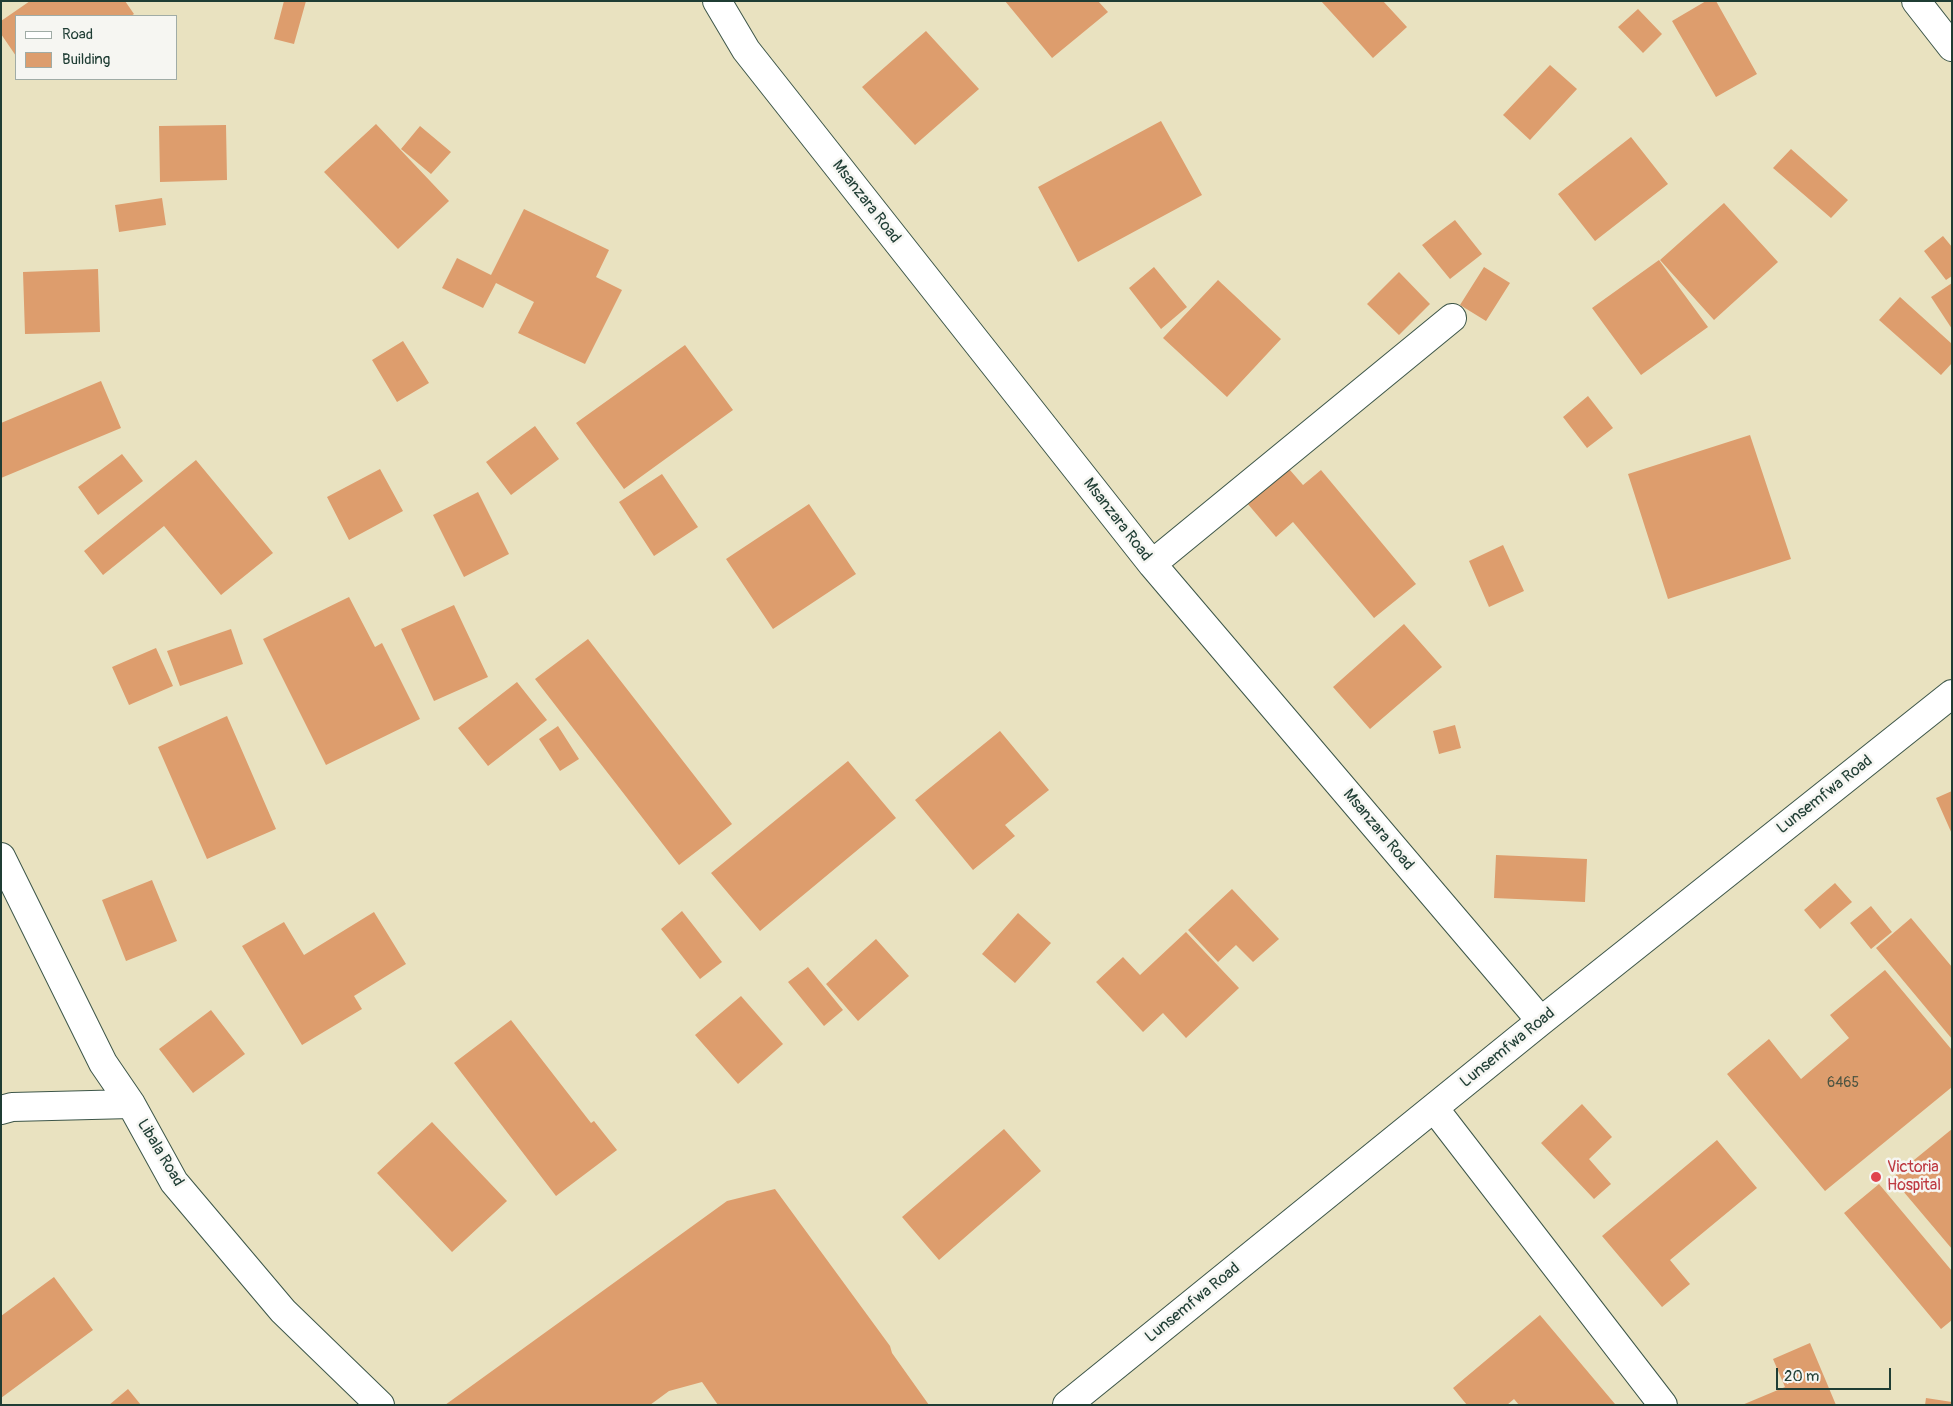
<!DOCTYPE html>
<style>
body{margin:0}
#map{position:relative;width:1953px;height:1406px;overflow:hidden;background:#e9e2c0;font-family:Pangolin,sans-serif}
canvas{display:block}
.frame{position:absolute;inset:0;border:2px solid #1f3d34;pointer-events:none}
.legend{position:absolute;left:15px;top:15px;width:162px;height:65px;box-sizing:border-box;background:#f6f6f2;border:1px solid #a0aca6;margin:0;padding:6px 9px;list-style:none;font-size:15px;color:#1f3d34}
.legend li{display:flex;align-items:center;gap:10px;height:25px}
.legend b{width:25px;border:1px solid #a0aca6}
.scale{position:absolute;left:1776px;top:1368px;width:115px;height:22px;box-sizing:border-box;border:2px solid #1f3d34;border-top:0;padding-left:6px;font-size:15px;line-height:18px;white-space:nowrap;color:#1f3d34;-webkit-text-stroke:4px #f6f6f2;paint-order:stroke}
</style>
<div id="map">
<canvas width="1953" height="1406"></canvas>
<div class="frame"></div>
<ul class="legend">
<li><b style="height:6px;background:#fff"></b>Road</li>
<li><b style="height:14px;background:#dd9d6d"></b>Building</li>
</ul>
<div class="scale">20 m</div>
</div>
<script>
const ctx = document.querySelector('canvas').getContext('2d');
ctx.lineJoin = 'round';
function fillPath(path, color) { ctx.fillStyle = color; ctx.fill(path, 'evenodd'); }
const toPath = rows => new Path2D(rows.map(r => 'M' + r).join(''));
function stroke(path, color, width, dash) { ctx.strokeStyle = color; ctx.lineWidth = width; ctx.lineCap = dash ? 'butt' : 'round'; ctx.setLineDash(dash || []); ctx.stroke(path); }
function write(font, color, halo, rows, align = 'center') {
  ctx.font = font + ' Pangolin,sans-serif'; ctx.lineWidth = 5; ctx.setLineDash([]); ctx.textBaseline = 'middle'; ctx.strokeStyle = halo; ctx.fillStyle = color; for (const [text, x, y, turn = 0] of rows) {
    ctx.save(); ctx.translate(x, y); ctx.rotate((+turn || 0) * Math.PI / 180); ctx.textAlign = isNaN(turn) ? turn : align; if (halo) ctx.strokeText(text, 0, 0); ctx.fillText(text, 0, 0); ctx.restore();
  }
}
fillPath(toPath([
 [30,1,125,1,134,14,131,16,16,16,16,56,1,34,1,21],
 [284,1,306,1,294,44,274,39],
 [1005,1,1098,1,1108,12,1052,58],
 [1321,1,1383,1,1407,27,1373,58],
 [1706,1,1716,1,1757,74,1716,97,1672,21],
 [1638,9,1662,34,1643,53,1618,27],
 [926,31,979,89,915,145,862,87],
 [1550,65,1577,89,1530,140,1503,115],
 [1161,121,1202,195,1078,262,1038,187],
 [376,124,449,201,398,249,324,172],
 [226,125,227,180,160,182,159,126],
 [420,126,451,152,431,174,401,149],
 [1631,137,1668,184,1595,241,1558,194],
 [1791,149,1848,200,1831,218,1773,168],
 [162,198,166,225,119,232,115,205],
 [1724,203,1778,262,1714,320,1660,260],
 [524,209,609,250,596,277,622,290,585,364,518,333,534,302,496,283,483,308,442,288,457,258,491,275],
 [1455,220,1482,254,1450,279,1422,245],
 [1943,236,1952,247,1952,276,1946,280,1924,251],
 [1659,260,1708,327,1641,375,1592,308],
 [1154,267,1187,307,1161,329,1129,288],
 [1484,267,1510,283,1486,321,1460,305],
 [98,269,100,332,25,334,23,272],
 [1399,272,1430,304,1399,335,1367,304],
 [1218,280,1281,339,1227,397,1163,338],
 [1952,283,1952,329,1931,297],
 [1900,297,1952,344,1952,363,1941,375,1879,320],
 [403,341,429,383,397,402,372,360],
 [685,345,733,410,624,489,576,423],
 [101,381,121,428,1,478,1,423],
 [1588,396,1613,428,1587,448,1563,417],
 [535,426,559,459,511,495,486,462],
 [1750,435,1791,559,1668,599,1628,474],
 [122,454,143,481,98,515,78,487],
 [196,460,273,553,221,595,164,526,103,575,84,551],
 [1283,462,1303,485,1321,470,1416,584,1374,618,1293,522,1276,537,1241,496],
 [380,469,403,511,349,540,327,497],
 [662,474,698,527,654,556,619,502],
 [478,492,509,554,464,577,433,515],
 [809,504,856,574,773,629,726,559],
 [1503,545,1524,591,1489,607,1469,561],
 [349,597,375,647,382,643,420,719,326,765,263,639],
 [454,605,488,677,434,701,401,629],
 [1404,624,1442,667,1370,729,1333,687],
 [231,629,243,664,180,686,167,651],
 [588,639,732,824,679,865,535,679],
 [156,648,173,686,129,705,112,667],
 [517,682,547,720,488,766,458,728],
 [227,716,276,829,207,859,158,747],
 [1455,725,1461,748,1439,754,1433,731],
 [558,726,579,759,560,771,539,739],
 [1000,731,1049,790,1005,825,1015,836,973,870,915,800],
 [848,761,896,818,760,931,711,873],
 [1952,791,1952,834,1936,798],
 [1496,855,1587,859,1585,902,1494,898],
 [152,880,177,941,126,961,102,900],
 [1835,883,1852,902,1820,929,1804,910],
 [1232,889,1279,939,1253,962,1236,945,1218,962,1188,930],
 [1871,906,1892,932,1871,949,1850,923],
 [682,911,722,962,700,979,661,929],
 [374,912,406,964,354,996,362,1009,302,1045,242,946,284,922,304,955],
 [1018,913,1051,943,1015,983,982,954],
 [1911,918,1952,967,1952,1039,1876,948],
 [1186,932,1239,988,1186,1038,1163,1013,1143,1032,1096,982,1123,957,1140,975],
 [876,939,909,976,858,1021,826,984],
 [808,967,843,1010,824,1026,788,982],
 [1885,970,1952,1050,1952,1087,1825,1191,1727,1074,1769,1039,1801,1079,1849,1038,1830,1015],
 [741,996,783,1044,738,1084,695,1035],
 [211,1010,245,1054,193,1093,159,1049],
 [511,1020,591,1123,594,1121,617,1150,556,1196,454,1063],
 [1582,1104,1612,1137,1589,1159,1611,1184,1594,1199,1541,1143],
 [432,1122,507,1201,452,1252,377,1173],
 [1004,1129,1041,1171,939,1260,902,1217],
 [1952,1129,1952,1249,1892,1178],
 [1717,1140,1757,1188,1670,1260,1690,1284,1662,1307,1602,1236],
 [1879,1184,1952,1271,1952,1320,1941,1329,1844,1213],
 [775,1189,890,1346,892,1353,929,1405,718,1405,702,1382,669,1391,650,1405,445,1405,727,1201],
 [54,1277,93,1330,1,1398,1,1316],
 [1540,1315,1615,1404,1614,1405,1519,1405,1514,1399,1507,1405,1467,1405,1453,1388],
 [1810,1343,1836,1405,1742,1405,1785,1387,1773,1359],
 [128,1389,141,1405,109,1405],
 [1926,1398,1952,1402,1952,1405,1925,1405]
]), '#dd9d6d');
const minor = toPath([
 [717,1,746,50,1152,564,1541,1021],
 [1916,1,1952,47],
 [1152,564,1452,318],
 [1,857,103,1063,131,1104,174,1182,283,1311,380,1405],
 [1434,1108,1663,1405],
 [1,1110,12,1107,131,1104],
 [1067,1405,1541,1021,1952,694]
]);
stroke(minor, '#3d5649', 30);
stroke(minor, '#fff', 28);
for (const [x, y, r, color] of [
 [1876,1177,6,"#e0444e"]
]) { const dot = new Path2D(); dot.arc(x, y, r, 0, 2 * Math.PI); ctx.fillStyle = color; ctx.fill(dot); stroke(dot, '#f6f6f2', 2); }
write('14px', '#4e5542', null, [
 ["6465",1843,1083]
]);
write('16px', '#1f3d34', '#f6f6f2', [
 ["Msanzara Road",866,202,52],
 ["Msanzara Road",1117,520,52],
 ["Lunsemfwa Road",1825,795,-38],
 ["Msanzara Road",1378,830,50],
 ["Lunsemfwa Road",1508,1048,-39],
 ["Libala Road",160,1153,59],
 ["Lunsemfwa Road",1193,1303,-39]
]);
write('16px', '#be3a42', '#f6f6f2', [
 ["Victoria",1887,1168],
 ["Hospital",1887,1186]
], 'left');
</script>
